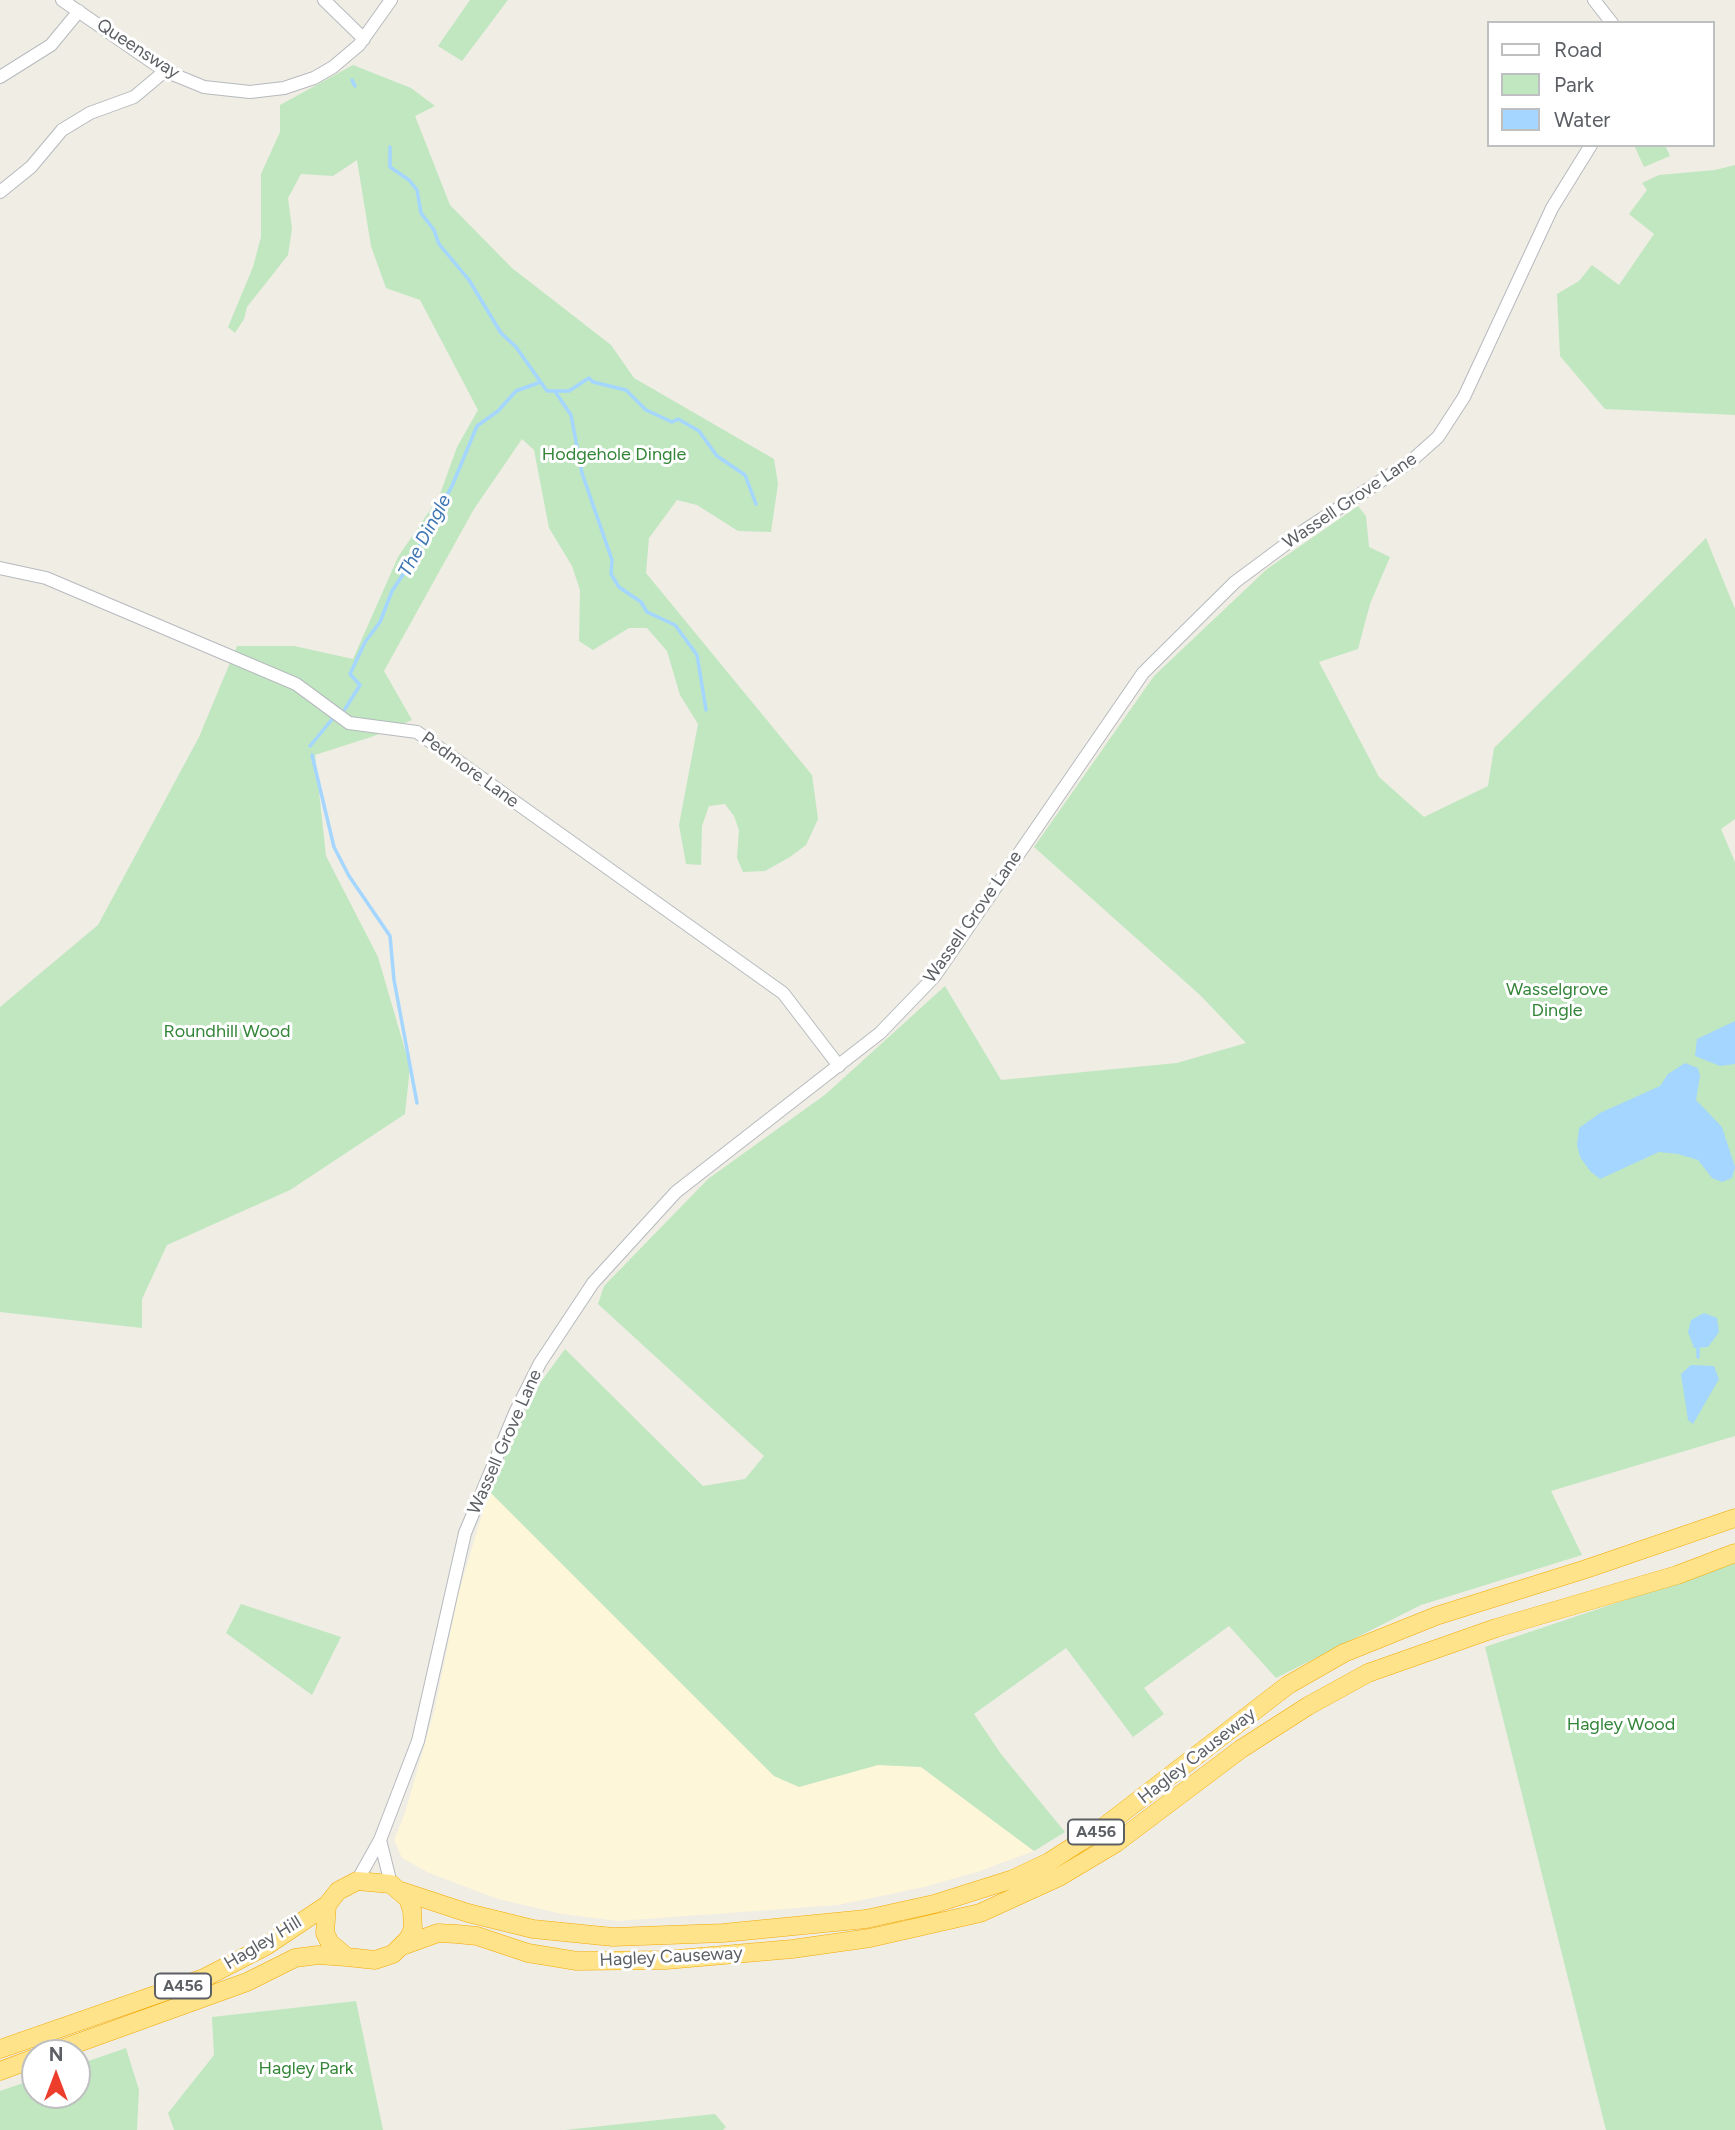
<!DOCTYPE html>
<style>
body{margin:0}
#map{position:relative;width:1735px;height:2130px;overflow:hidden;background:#efede4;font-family:Figtree,sans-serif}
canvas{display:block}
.legend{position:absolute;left:1487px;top:21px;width:228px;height:126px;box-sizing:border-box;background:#fff;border:2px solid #bebfc1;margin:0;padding:9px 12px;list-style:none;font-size:21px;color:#5c6065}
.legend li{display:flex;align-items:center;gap:14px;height:35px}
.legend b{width:35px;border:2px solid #bebfc1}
.north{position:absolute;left:21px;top:2039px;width:70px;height:70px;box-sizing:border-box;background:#fff;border:2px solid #bebfc1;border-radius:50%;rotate:0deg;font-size:19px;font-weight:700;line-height:28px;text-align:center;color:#5c6065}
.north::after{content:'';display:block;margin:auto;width:24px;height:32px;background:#ed3d2c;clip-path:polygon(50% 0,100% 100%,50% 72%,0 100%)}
</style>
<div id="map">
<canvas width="1735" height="2130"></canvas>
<ul class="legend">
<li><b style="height:9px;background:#fff"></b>Road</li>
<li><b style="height:19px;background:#c0e7c0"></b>Park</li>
<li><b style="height:19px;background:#a4d6ff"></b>Water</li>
</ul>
<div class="north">N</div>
</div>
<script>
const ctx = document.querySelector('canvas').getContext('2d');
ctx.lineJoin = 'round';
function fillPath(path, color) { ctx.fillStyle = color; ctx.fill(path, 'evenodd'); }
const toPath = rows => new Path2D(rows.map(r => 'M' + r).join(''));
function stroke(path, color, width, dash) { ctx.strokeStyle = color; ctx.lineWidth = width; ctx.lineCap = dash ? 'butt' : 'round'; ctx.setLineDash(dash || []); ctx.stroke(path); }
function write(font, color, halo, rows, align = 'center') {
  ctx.font = font + ' Figtree,sans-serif'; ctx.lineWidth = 6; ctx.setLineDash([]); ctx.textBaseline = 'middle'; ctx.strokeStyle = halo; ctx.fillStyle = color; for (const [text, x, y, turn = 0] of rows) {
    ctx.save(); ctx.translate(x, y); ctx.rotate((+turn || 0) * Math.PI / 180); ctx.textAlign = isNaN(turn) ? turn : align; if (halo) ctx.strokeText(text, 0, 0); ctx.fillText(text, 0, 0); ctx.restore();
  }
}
fillPath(toPath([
 [489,1491,774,1776,799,1787,878,1765,921,1767,1034,1851,980,1871,924,1887,838,1905,618,1921,562,1914,498,1899,429,1873,402,1858,394,1840,405,1813,435,1708,458,1595]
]), '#fef6d9');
fillPath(toPath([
 [470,0,508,0,462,61,438,46],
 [353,65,411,88,435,106,415,116,450,205,512,268,611,345,634,378,774,459,778,484,771,532,738,531,697,505,677,500,649,538,646,573,812,775,818,819,806,845,790,857,765,871,743,872,737,858,739,830,734,816,725,804,709,806,702,826,701,865,686,864,679,825,698,724,680,695,667,651,647,628,629,628,593,650,579,641,580,590,572,566,549,528,534,450,522,439,474,509,384,671,412,720,374,736,315,755,326,856,378,957,410,1067,405,1114,290,1190,167,1245,142,1299,142,1328,0,1312,0,1007,98,925,199,737,237,646,294,646,353,659,398,557,439,497,457,447,478,410,420,300,386,288,371,246,357,160,333,176,301,174,288,198,292,229,288,255,247,307,244,319,235,333,228,327,253,267,261,237,261,174,280,132,280,105],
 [1634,145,1665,145,1670,156,1644,167],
 [1735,165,1735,415,1605,409,1560,356,1557,294,1579,281,1592,265,1619,285,1654,234,1629,214,1647,190,1642,183,1659,175,1715,170],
 [1358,506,1366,516,1369,547,1390,557,1370,604,1358,649,1319,662,1379,777,1424,817,1488,786,1494,748,1706,538,1735,609,1735,819,1721,829,1735,862,1735,1436,1551,1491,1582,1555,1421,1605,1276,1678,1229,1626,1144,1688,1164,1714,1133,1737,1066,1648,974,1714,1001,1754,1065,1832,1034,1851,921,1767,878,1765,799,1787,774,1776,489,1491,535,1390,565,1349,703,1486,745,1479,764,1456,598,1304,604,1286,708,1179,826,1094,945,986,1001,1080,1177,1063,1246,1043,1200,995,1034,847,1154,676,1267,569],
 [1735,1563,1735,2130,1606,2130,1485,1647],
 [241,1604,341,1637,312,1695,226,1633],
 [356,2001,383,2130,174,2130,168,2113,214,2055,212,2017],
 [126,2048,139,2090,137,2130,0,2130,0,2091,35,2079,35,2095,77,2095,77,2065],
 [715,2114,726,2127,723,2130,565,2130]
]), '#c0e7c0');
fillPath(toPath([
 [1735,1021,1735,1064,1720,1066,1695,1056,1697,1039],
 [1685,1063,1698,1068,1700,1076,1696,1100,1722,1127,1735,1167,1732,1178,1722,1182,1712,1178,1698,1160,1678,1154,1659,1152,1600,1179,1590,1171,1580,1157,1577,1145,1579,1128,1600,1113,1660,1086,1668,1074],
 [1704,1313,1717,1318,1719,1332,1708,1347,1694,1348,1688,1332,1691,1320],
 [1691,1365,1714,1366,1719,1379,1693,1424,1688,1420,1681,1374]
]), '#a4d6ff');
stroke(toPath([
 [352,80,355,86],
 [390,147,390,167,409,180,417,190,421,213,434,230,439,244,469,280,501,333,516,347,547,391,569,391,589,378,593,382,626,390,646,410,672,422,678,419,699,431,717,456,745,475,756,504],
 [556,393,571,415,582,473,612,560,611,574,619,587,641,602,647,612,675,625,697,655,706,710],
 [345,709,360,685,350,674,365,642,380,622,392,591,408,567,452,486,477,426,498,411,516,391,538,383],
 [310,746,334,717],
 [312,755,334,847,349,876,390,936,394,980,417,1103],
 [1698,1348,1698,1357]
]), '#a4d6ff', 3.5);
const minor = toPath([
 [62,0,165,71,204,87,250,92,284,88,314,78,333,67,359,45,391,0],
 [324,0,364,39],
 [1594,0,1612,23],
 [0,77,51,45,79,11],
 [0,192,31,167,62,130,90,113,134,97,165,71],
 [0,568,46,578,296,684,349,723,417,732,783,993,839,1066],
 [380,1840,391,1884],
 [357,1881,380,1840,418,1741,465,1533,515,1413,540,1363,593,1283,676,1192,880,1033,934,977,1143,673,1235,582,1305,530,1410,462,1438,437,1464,397,1552,208,1591,145]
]);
const highway = toPath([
 [357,1881,391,1884,408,1899,412,1910,413,1929,408,1939,393,1954,375,1960,347,1957,330,1943,325,1933,327,1905,338,1891,357,1881],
 [401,1891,468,1913,533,1929,613,1937,723,1933,866,1919,934,1904,1013,1879,1049,1862,1105,1826,1288,1685,1344,1653,1436,1616,1586,1569,1735,1518],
 [402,1946,438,1933,457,1934,477,1936,528,1953,577,1961,666,1960,792,1949,870,1938,980,1913,1059,1877,1116,1843,1241,1749,1308,1706,1368,1673,1496,1628,1677,1575,1735,1553],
 [0,2049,204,1978,266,1946,327,1905],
 [50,2053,247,1982,295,1958,318,1955,347,1957],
 [0,2071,35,2058]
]);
stroke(minor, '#b6babe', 14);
stroke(highway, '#f3aa00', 19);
stroke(minor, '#fff', 12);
stroke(highway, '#ffe38b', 18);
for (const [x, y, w] of [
 [1096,1832,56],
 [183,1986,56]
]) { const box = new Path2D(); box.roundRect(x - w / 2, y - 12.5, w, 25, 5); ctx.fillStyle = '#fff'; ctx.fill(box); stroke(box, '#5c6065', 2); }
write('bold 16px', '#5c6065', null, [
 ["A456",1096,1832],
 ["A456",183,1986]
]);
write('18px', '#5c6065', '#fff', [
 ["Queensway",138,49,33],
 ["Wassell Grove Lane",1350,501,-34],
 ["Pedmore Lane",470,770,36],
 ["Wassell Grove Lane",973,917,-55],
 ["Wassell Grove Lane",505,1442,-66],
 ["Hagley Causeway",1197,1756,-38],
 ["Hagley Hill",263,1943,-31],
 ["Hagley Causeway",671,1957,-3]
]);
write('18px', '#338538', '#fff', [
 ["Hodgehole Dingle",614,455],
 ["Wasselgrove",1557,990],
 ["Dingle",1557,1011],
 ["Roundhill Wood",227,1032],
 ["Hagley Wood",1621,1725],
 ["Hagley Park",306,2069]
]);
write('italic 19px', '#3e76b4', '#fff', [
 ["The Dingle",425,536,-62]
]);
</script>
